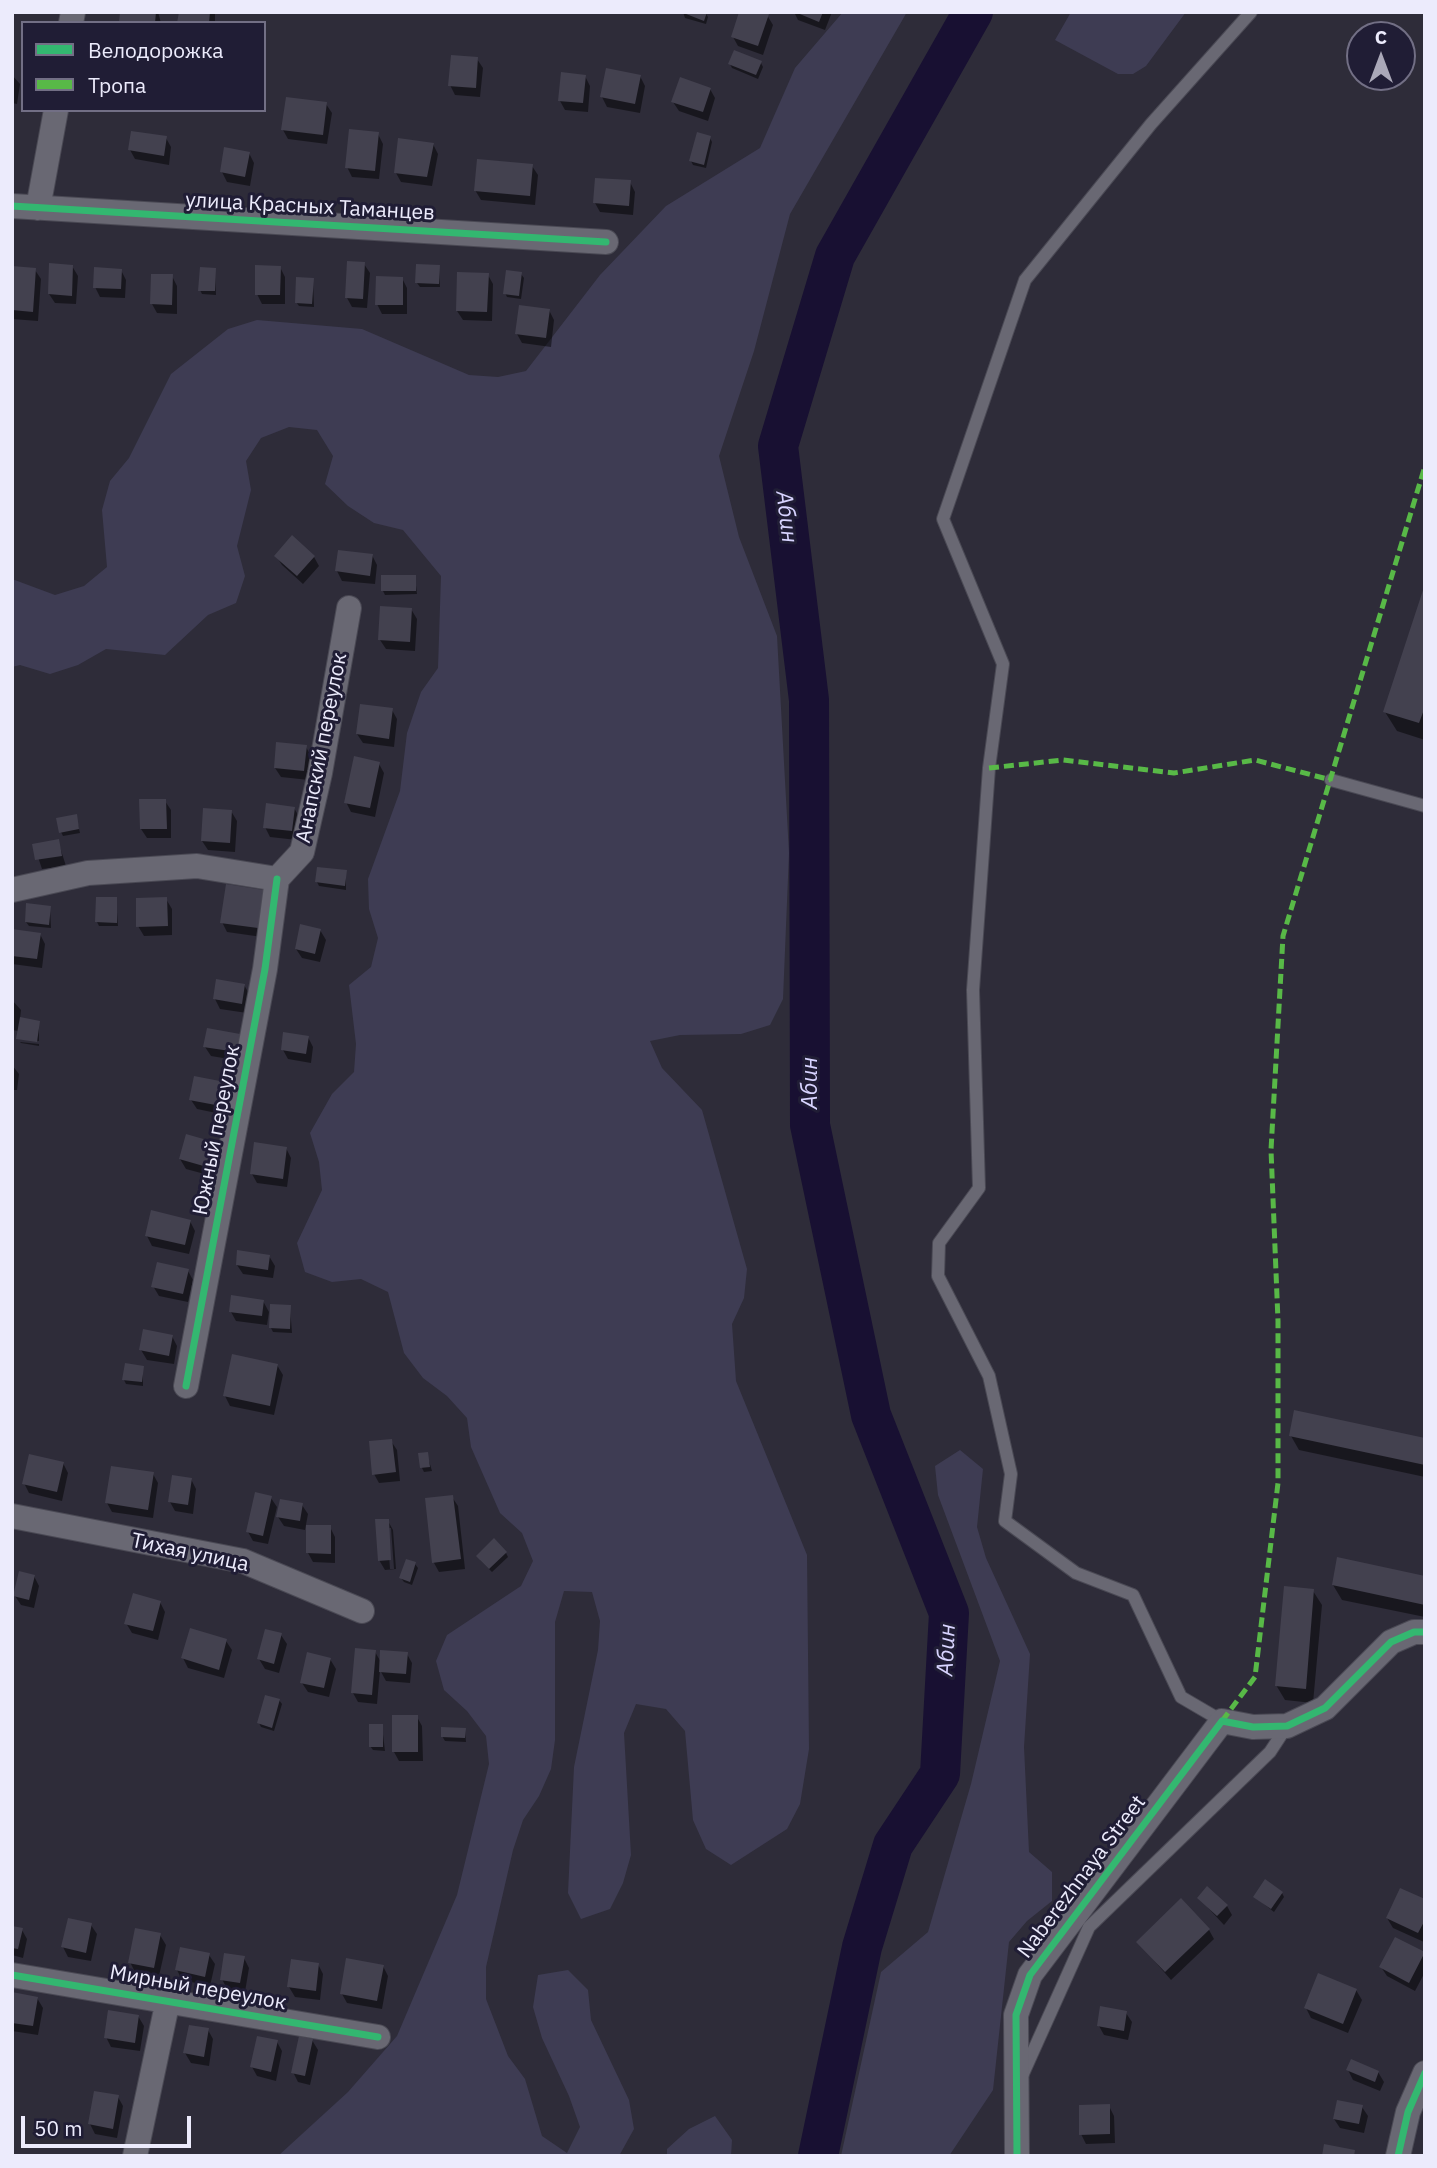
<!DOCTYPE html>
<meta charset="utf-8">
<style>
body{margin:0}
#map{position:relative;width:1437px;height:2168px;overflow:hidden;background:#2e2c39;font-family:"IBM Plex Sans",sans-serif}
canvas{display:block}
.frame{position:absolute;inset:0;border:14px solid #ecebfc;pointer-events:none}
.legend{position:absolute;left:21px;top:21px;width:245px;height:91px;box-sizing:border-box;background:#201d35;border:2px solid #726f85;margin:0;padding:9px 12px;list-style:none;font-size:21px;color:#ecebfc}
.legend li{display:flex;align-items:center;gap:14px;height:35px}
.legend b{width:35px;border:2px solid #726f85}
.north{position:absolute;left:1346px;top:21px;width:70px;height:70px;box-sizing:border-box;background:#201d35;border:2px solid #726f85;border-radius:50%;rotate:0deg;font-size:19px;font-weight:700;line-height:28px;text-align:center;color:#ecebfc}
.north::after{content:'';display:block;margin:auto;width:24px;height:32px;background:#aaa8b8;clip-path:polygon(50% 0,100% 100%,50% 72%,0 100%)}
.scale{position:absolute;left:21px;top:2116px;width:170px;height:32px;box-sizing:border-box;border:4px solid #ecebfc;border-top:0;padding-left:9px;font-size:21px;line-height:24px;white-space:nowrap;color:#ecebfc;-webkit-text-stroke:5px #201d35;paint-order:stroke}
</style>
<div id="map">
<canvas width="1437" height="2168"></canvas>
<div class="frame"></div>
<ul class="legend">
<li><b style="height:9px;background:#33b770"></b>Велодорожка</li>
<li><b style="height:9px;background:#58b947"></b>Тропа</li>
</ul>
<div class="north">С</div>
<div class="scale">50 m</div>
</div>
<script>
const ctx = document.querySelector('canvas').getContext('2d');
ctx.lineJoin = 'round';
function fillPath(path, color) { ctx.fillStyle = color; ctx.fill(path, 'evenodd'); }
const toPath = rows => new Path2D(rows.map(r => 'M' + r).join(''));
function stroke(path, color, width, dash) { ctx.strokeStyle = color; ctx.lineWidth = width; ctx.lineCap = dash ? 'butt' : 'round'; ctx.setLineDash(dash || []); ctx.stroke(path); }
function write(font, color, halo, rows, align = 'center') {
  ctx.font = font + ' "IBM Plex Sans",sans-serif'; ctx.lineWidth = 6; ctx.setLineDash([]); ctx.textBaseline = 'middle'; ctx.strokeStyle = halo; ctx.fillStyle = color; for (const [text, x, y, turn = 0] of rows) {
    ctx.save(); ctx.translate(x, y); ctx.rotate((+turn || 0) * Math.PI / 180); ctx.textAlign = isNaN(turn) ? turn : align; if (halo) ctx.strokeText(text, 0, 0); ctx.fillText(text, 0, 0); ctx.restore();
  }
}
fillPath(toPath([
 [843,12,907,12,790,214,754,351,719,456,739,537,777,636,789,853,783,999,770,1025,741,1034,680,1035,650,1041,662,1068,702,1110,747,1269,744,1298,732,1324,736,1381,807,1555,809,1749,800,1804,787,1829,731,1865,706,1849,693,1820,685,1731,666,1709,636,1704,624,1733,631,1855,623,1883,610,1909,581,1919,568,1893,574,1767,598,1650,600,1621,592,1592,564,1591,555,1622,555,1740,551,1769,539,1796,523,1820,513,1850,486,1967,486,1999,508,2056,525,2079,542,2136,567,2153,580,2127,569,2096,542,2038,533,2007,538,1975,568,1970,588,1990,591,2020,629,2100,634,2129,619,2156,278,2156,348,2092,397,2036,457,1895,489,1764,486,1736,467,1711,444,1690,436,1661,447,1635,521,1586,533,1561,522,1533,500,1513,471,1447,467,1418,447,1396,423,1378,404,1353,388,1292,361,1279,332,1282,305,1272,297,1243,322,1190,319,1162,310,1133,332,1094,354,1072,356,1044,349,985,371,967,378,938,369,909,368,879,400,791,407,733,421,692,438,668,441,576,403,530,374,523,348,506,325,484,333,456,317,430,289,427,261,438,246,461,251,490,237,546,245,576,236,603,208,615,165,655,106,649,78,665,50,674,20,665,12,667,12,579,55,595,84,586,107,567,102,510,110,481,129,458,171,374,228,329,257,320,362,329,469,375,498,377,526,371,600,275,666,206,760,148,795,68],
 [1071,12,1186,12,1146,66,1133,74,1118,74,1055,40],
 [960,1450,983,1469,977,1527,986,1558,1030,1654,1024,1747,1029,1852,1052,1872,1052,1901,1027,1921,1009,1942,993,2090,949,2156,841,2156,881,1972,928,1932,971,1784,1000,1661,938,1495,935,1466],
 [715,2116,732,2140,731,2156,667,2156,667,2149,689,2129]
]), '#3e3c53');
fillPath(toPath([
 [122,12,158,12,161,23,120,23],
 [180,12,215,12,215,23,179,23],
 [683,12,705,12,708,17,706,24,685,18],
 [741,12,767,15,773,25,763,55,738,46,733,37],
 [794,12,832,12,825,30,798,20],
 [477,59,483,68,480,97,455,95,450,85],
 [761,63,763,67,758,79,732,68,730,64],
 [12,75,20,84,17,104,12,103],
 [585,76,590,86,588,112,565,110,560,101],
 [640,76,645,86,640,113,607,107,602,97],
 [710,89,715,98,708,121,679,111,673,102],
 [326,104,332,113,327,144,288,139,283,130],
 [378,134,383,144,379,179,352,177,347,167],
 [166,138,171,147,169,165,135,159,130,150],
 [710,138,712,142,706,168,693,165,691,161],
 [433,144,438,154,432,186,401,182,396,173],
 [249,153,254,163,250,186,227,182,222,172],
 [532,166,538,175,535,205,481,200,475,190],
 [630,182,635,192,633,215,600,212,595,203],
 [364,264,370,273,367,308,352,307,347,298],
 [72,266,78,276,76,304,55,303,49,294],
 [280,267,285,277,285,304,262,304,257,294],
 [439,267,440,287,420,287,417,283],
 [12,268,35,270,41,279,38,321,12,319],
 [215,269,216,295,202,294,200,290],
 [121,270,126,280,125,298,100,297,95,287],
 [521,274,524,278,521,299,507,297,505,293],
 [488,275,493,284,492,321,463,320,457,311],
 [172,276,177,286,177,314,157,313,152,304],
 [402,278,407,288,407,314,382,314,377,304],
 [313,280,314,307,299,306,296,302],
 [549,310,554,320,551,347,522,343,517,334],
 [372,555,377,565,375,584,342,581,337,571],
 [276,556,314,557,319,566,303,584,282,565],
 [415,577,417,594,385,595,383,591],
 [1425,591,1425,740,1397,731,1385,712],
 [411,609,417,619,415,651,386,649,380,640],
 [392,710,397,719,394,747,363,743,357,734],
 [306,747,311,756,309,780,281,777,275,768],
 [379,764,384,773,375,817,351,812,346,802],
 [165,801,171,810,171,838,147,838,141,829],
 [294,808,300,818,297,840,270,837,265,827],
 [231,811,237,821,235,852,208,850,202,841],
 [76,816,80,833,63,836,61,832],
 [58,841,66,866,42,869,34,845],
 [346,872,346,890,319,886,317,882],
 [116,899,118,926,99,926,97,922],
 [166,899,172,909,172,935,144,936,138,926],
 [268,901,262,937,227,932,222,922],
 [50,907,51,928,29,926,26,922],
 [320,930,326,940,320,962,302,958,296,949],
 [12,931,40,934,45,944,42,968,12,964],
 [244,985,250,995,247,1013,220,1009,215,999],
 [12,1000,21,1010,20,1019,39,1022,39,1041,19,1039,19,1031,12,1030],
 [238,1035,244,1045,241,1061,211,1056,205,1047],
 [308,1037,313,1047,311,1063,288,1059,283,1050],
 [20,1042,39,1044,39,1046,21,1043],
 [12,1065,19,1074,17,1090,12,1090],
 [224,1084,230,1093,226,1115,197,1109,191,1100],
 [213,1143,218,1153,212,1176,186,1169,180,1159],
 [286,1148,291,1158,287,1187,257,1183,252,1174],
 [190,1221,195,1231,189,1254,152,1246,147,1236],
 [269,1256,275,1266,273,1278,243,1274,237,1265],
 [188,1271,193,1280,188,1302,159,1296,153,1286],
 [263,1301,269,1312,267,1325,236,1321,231,1312],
 [290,1307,292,1333,273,1332,271,1328],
 [172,1336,177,1346,174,1364,147,1360,141,1350],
 [277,1365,283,1375,274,1415,230,1406,225,1396],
 [143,1367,143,1386,126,1384,124,1380],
 [1291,1436,1425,1440,1425,1477,1299,1450],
 [391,1441,397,1450,400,1481,379,1483,374,1474],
 [427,1454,432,1471,424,1472,422,1468],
 [63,1463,68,1473,62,1501,29,1493,24,1483],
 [153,1474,158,1483,153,1518,112,1512,107,1503],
 [191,1479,196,1489,193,1514,175,1511,170,1502],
 [452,1497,458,1506,465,1569,439,1572,434,1563],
 [271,1498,277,1507,268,1544,253,1541,248,1532],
 [302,1505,308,1514,305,1530,284,1526,278,1517],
 [388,1521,393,1530,396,1569,385,1570,379,1560],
 [387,1528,391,1528,394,1569,390,1569],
 [330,1527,335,1537,335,1563,313,1562,308,1553],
 [506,1553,508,1557,492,1572,480,1560],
 [415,1564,418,1568,412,1585,404,1582,401,1578],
 [34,1576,39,1586,34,1608,21,1605,15,1596],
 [1425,1577,1425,1617,1342,1600,1333,1585],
 [1313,1591,1322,1605,1313,1703,1285,1700,1276,1685],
 [160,1602,165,1612,158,1640,132,1633,126,1623],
 [281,1635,287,1644,279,1673,265,1669,259,1659],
 [226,1641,232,1650,224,1678,188,1668,183,1658],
 [375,1652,381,1662,407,1654,412,1663,410,1683,386,1681,380,1670,377,1704,358,1702,353,1693],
 [330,1659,336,1669,329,1697,308,1692,302,1683],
 [279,1700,282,1704,274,1731,261,1727,259,1723],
 [417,1717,422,1726,423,1761,399,1761,394,1752],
 [382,1726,385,1751,373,1750,370,1746],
 [465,1729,466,1742,445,1741,442,1736],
 [1282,1893,1284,1897,1274,1912,1255,1897],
 [1199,1898,1227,1906,1232,1915,1224,1925],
 [1425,1901,1424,1942,1393,1928,1387,1918],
 [91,1925,97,1934,91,1961,68,1957,63,1947],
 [12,1928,22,1930,27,1939,23,1958,12,1955],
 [1209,1930,1214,1939,1171,1980,1138,1942],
 [160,1935,166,1945,159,1976,135,1972,130,1962],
 [1396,1939,1425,1955,1425,1972,1415,1991,1387,1976,1381,1967],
 [209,1955,215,1964,210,1986,182,1980,177,1970],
 [244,1958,249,1968,245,1992,227,1989,222,1979],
 [318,1964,323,1974,320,2000,295,1997,289,1987],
 [383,1966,388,1976,382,2009,347,2003,342,1994],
 [1356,1990,1362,2000,1348,2033,1311,2018,1306,2008],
 [12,1994,37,1998,43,2008,38,2035,12,2031],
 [1126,2013,1132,2022,1128,2040,1104,2035,1099,2026],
 [138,2016,144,2026,140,2051,111,2047,106,2037],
 [208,2030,213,2039,209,2066,191,2063,185,2053],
 [312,2040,318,2050,310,2085,298,2082,293,2072],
 [277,2042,282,2051,276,2081,257,2076,252,2067],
 [1348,2070,1378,2072,1384,2082,1380,2091,1353,2080],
 [118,2097,123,2106,117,2138,95,2134,90,2124],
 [1109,2106,1114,2116,1115,2143,1086,2144,1081,2134],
 [1362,2107,1368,2116,1364,2133,1340,2128,1334,2119]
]), '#0007');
stroke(toPath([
 [818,2156,862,1947,893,1845,940,1774,949,1613,871,1415,810,1125,809,700,778,446,835,256,973,12]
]), '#181032', 40);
fillPath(toPath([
 [120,12,156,12,155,23,119,23],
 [179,12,210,12,209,23,177,23],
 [681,12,707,12,704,21],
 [739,12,769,14,758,46,731,37],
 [795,12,823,12,819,22],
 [734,50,762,61,756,75,728,64],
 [451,55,478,57,476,88,448,86],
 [606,68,641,75,635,104,600,97],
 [561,72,586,75,583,103,558,101],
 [680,77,711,88,703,112,671,102],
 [286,97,327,102,323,135,281,130],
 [349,129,379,132,375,171,345,168],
 [131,131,167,136,164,156,128,150],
 [697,132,711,136,704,165,689,161],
 [398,138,434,143,427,177,394,173],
 [224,147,250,152,245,177,220,172],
 [477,159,533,164,530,196,474,191],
 [595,178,631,180,629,206,593,203],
 [347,261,365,262,363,299,345,298],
 [49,263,73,265,72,296,48,294],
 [416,264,440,265,439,284,415,283],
 [255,265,281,266,280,295,255,295],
 [12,266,36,268,33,312,12,310],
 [94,267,122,269,121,289,93,288],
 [200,267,216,268,215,291,198,291],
 [506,270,522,272,519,296,503,294],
 [457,272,489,273,487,312,456,311],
 [151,274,173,274,172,305,150,304],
 [376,276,403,277,403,305,375,305],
 [296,277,314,278,312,304,295,303],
 [519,305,550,309,546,338,515,334],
 [292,535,315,556,297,576,274,556],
 [338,550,373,554,370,576,335,571],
 [381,575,416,575,416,591,381,591],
 [1424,587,1425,707,1419,723,1383,712],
 [380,606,412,608,410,642,378,640],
 [360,704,393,708,389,739,356,734],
 [276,742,307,745,304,771,274,768],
 [354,756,380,762,370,808,344,803],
 [139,799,166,799,167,829,140,829],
 [266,803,295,807,292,831,263,828],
 [203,808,232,810,230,843,201,841],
 [77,814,79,829,59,833,56,818],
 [59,839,62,856,35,860,32,844],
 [317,867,347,870,345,886,315,882],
 [226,884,264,890,258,928,220,923],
 [96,897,117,897,117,923,95,922],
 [167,897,168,926,136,927,136,898],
 [26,903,51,906,49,925,25,922],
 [300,924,321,929,315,954,295,949],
 [12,929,41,933,37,959,12,956],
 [216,979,245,984,242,1004,213,999],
 [20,1017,40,1021,37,1042,16,1039],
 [207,1028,240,1034,237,1052,203,1047],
 [283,1032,309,1036,306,1054,281,1050],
 [194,1076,225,1082,221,1106,189,1100],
 [186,1134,214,1142,207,1167,179,1159],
 [254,1142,287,1147,283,1179,250,1174],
 [151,1210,191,1220,185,1245,145,1236],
 [237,1250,270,1255,268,1270,236,1265],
 [157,1262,189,1269,183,1294,151,1287],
 [231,1295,264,1300,262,1316,229,1312],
 [270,1304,291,1305,290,1329,269,1328],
 [143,1329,173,1335,169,1356,139,1350],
 [232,1354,278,1364,270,1406,223,1396],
 [125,1363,144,1366,142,1382,122,1380],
 [1294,1410,1425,1438,1425,1465,1289,1436],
 [392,1439,396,1472,372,1475,369,1441],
 [428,1452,430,1467,420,1468,418,1453],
 [29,1454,64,1462,57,1492,22,1484],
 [111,1466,154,1472,148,1510,105,1503],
 [172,1475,192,1478,188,1505,168,1502],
 [255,1492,272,1496,263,1536,246,1532],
 [453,1495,461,1559,432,1563,425,1498],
 [280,1499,303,1503,300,1521,276,1517],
 [375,1519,389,1519,391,1560,378,1561],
 [306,1525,331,1525,331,1554,306,1553],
 [494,1538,507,1552,489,1569,476,1556],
 [1337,1557,1425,1576,1425,1605,1332,1585],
 [406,1559,416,1562,410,1582,399,1578],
 [19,1571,35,1575,29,1600,13,1596],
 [1284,1586,1314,1589,1306,1689,1275,1686],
 [133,1593,161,1601,153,1631,124,1624],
 [190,1628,227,1639,219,1670,181,1658],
 [265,1629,282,1633,274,1664,257,1659],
 [355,1648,376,1650,372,1695,351,1693],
 [380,1650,408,1652,406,1674,379,1672],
 [307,1652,331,1658,324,1688,300,1683],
 [265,1695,280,1699,272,1728,257,1723],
 [392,1715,418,1715,418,1752,392,1752],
 [369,1724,383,1724,383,1747,369,1747],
 [441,1727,466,1728,465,1738,441,1737],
 [1265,1879,1283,1892,1271,1909,1253,1897],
 [1207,1886,1228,1905,1217,1916,1197,1898],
 [1400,1888,1425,1899,1425,1920,1418,1933,1386,1918],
 [1181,1898,1210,1929,1165,1972,1136,1942],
 [68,1918,92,1923,86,1953,61,1947],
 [12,1926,23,1928,18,1949,12,1948],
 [135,1928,161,1933,154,1968,128,1963],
 [1395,1937,1425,1952,1409,1983,1379,1967],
 [180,1947,210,1953,205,1977,175,1970],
 [224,1953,245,1956,240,1983,220,1980],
 [346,1958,384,1965,377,2001,340,1994],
 [291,1959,319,1963,316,1991,287,1987],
 [1318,1973,1357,1989,1343,2024,1304,2008],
 [12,1992,38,1997,33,2026,12,2023],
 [1100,2006,1127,2011,1124,2031,1097,2026],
 [108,2010,139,2015,135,2043,104,2038],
 [189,2025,209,2028,204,2057,183,2053],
 [257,2036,278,2040,271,2072,250,2067],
 [299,2036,313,2039,305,2076,291,2073],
 [1351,2059,1379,2071,1375,2082,1346,2070],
 [94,2091,119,2095,113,2129,88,2124],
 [1337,2100,1363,2105,1359,2124,1333,2119],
 [1110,2104,1110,2134,1079,2135,1079,2105],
 [1324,2144,1355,2150,1354,2156,1322,2156]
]), '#43414f');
const lane = toPath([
 [1331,780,1425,806],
 [1222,1721,1181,1697,1133,1595,1076,1573,1005,1521,1011,1474,989,1376,938,1276,939,1243,979,1188,973,990,989,768,1003,664,943,519,1025,280,1151,124,1251,12],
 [1022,2076,1089,1927,1270,1752,1287,1726]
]);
const street = toPath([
 [71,23,73,12],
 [12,206,606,242],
 [38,208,56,110],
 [277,879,302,852,320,773,349,608],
 [12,890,88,873,197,866,277,879],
 [186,1386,265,969,277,879],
 [12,1516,243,1561,362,1611],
 [12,1975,378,2037],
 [135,2156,168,2000],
 [1017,2156,1016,2015,1030,1975,1222,1721,1253,1727,1287,1726,1325,1708,1391,1642,1414,1632,1425,1632],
 [1398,2156,1408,2112,1425,2073]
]);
stroke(lane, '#4a4954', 14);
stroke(street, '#4a4954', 26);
stroke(lane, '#696873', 12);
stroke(street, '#696873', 24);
stroke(toPath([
 [989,768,1063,760,1174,773,1255,760,1331,780],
 [1222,1721,1255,1677,1278,1483,1278,1321,1271,1150,1283,936,1425,466]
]), '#58b947', 5, [10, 5]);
stroke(toPath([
 [12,206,606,242],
 [186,1386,265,969,277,879],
 [12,1975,378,2037],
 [1017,2156,1016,2015,1030,1975,1222,1721,1253,1727,1287,1726,1325,1708,1391,1642,1414,1632,1425,1632],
 [1398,2156,1408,2112,1425,2073]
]), '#33b770', 7);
write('21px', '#ecebfc', '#201d35', [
 ["улица Красных Таманцев",310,207,3],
 ["Анапский переулок",322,748,-79],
 ["Южный переулок",217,1130,-79],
 ["Тихая улица",190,1553,12],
 ["Naberezhnaya Street",1082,1877,-53],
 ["Мирный переулок",198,1988,10]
]);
write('italic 23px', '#d8d4ff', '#201d35', [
 ["Абин",786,517,83],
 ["Абин",810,1083,-90],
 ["Абин",947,1650,-87]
]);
</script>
